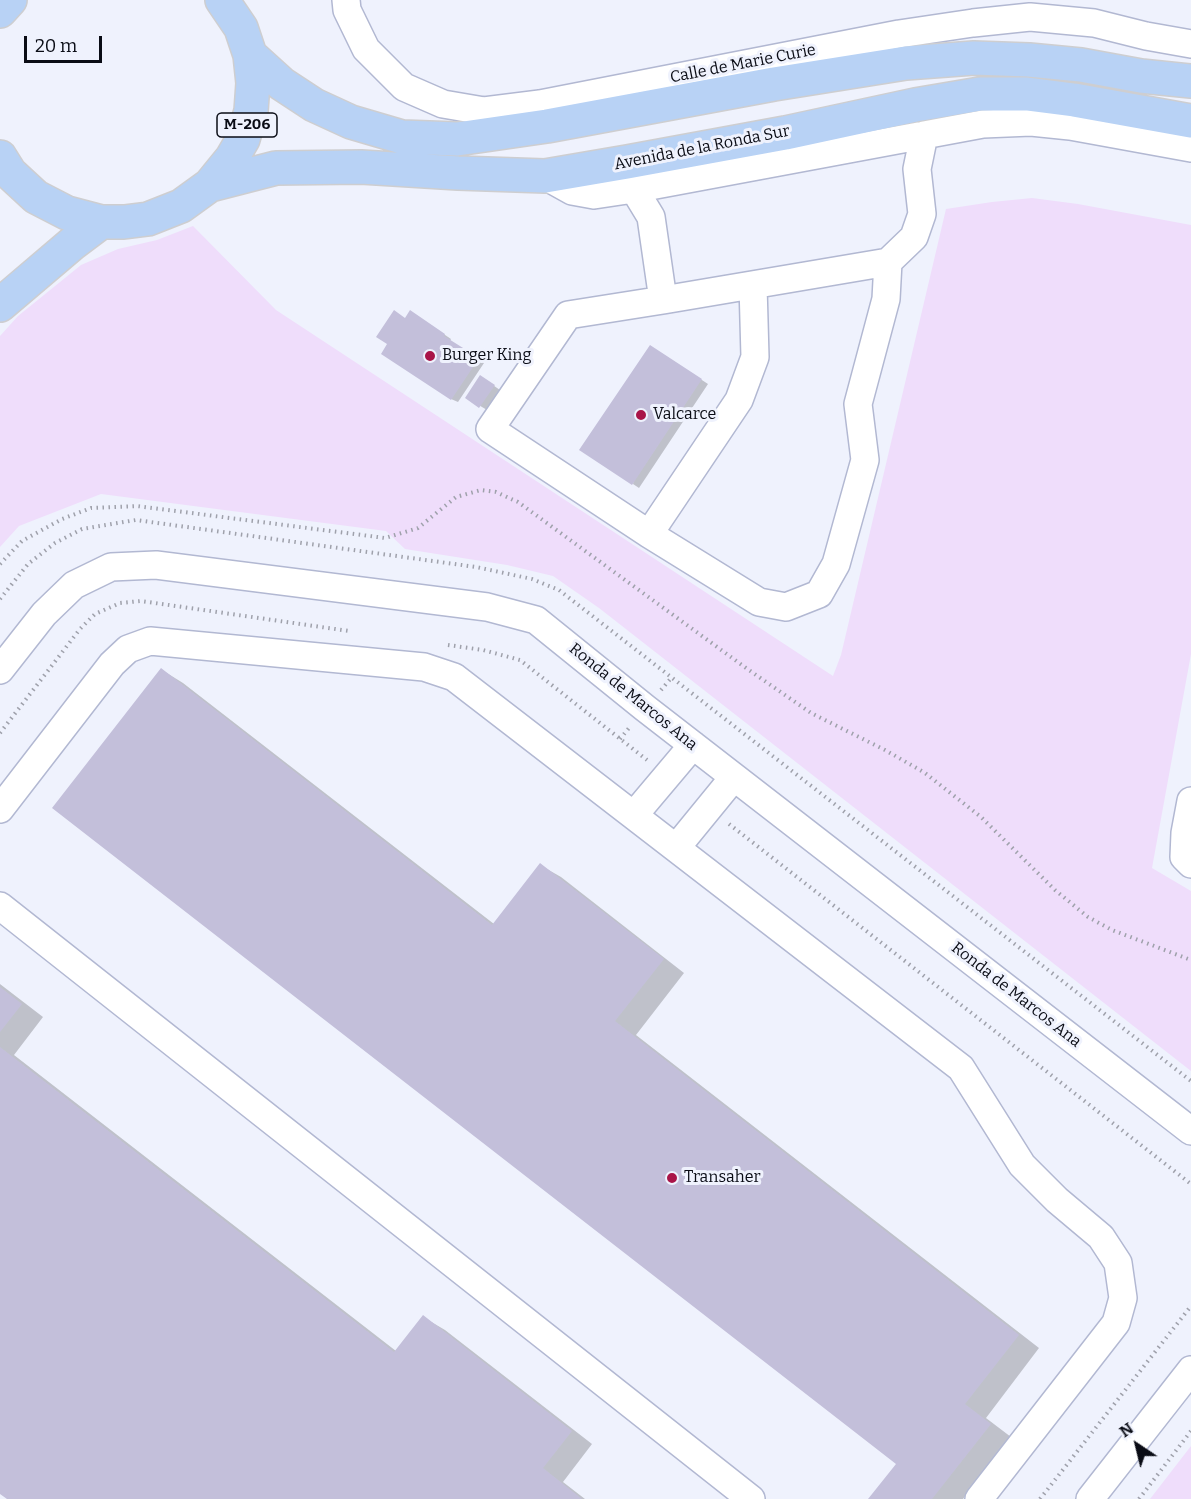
<!DOCTYPE html>
<style>
body{margin:0}
#map{position:relative;width:1191px;height:1499px;overflow:hidden;background:#eff2fd;font-family:Bitter,serif}
canvas{display:block}
.north{position:absolute;left:1107px;top:1415px;width:60px;height:60px;-webkit-text-stroke:4px #eff2fd;paint-order:stroke;rotate:325deg;font-size:16px;font-weight:700;line-height:24px;text-align:center;color:#0a0c15}
.north::after{content:'';display:block;margin:auto;width:21px;height:27px;background:#0a0c15;clip-path:polygon(50% 0,100% 100%,50% 72%,0 100%)}
.scale{position:absolute;left:24px;top:36px;width:78px;height:27px;box-sizing:border-box;border:3px solid #0a0c15;border-top:0;padding-left:8px;font-size:18px;line-height:21px;white-space:nowrap;color:#0a0c15;-webkit-text-stroke:4px #eff2fd;paint-order:stroke}
</style>
<div id="map">
<canvas width="1191" height="1499"></canvas>
<div class="north">N</div>
<div class="scale">20 m</div>
</div>
<script>
const ctx = document.querySelector('canvas').getContext('2d');
ctx.lineJoin = 'round';
function fillPath(path, color) { ctx.fillStyle = color; ctx.fill(path, 'evenodd'); }
const toPath = rows => new Path2D(rows.map(r => 'M' + r).join(''));
function stroke(path, color, width, dash) { ctx.strokeStyle = color; ctx.lineWidth = width; ctx.lineCap = dash ? 'butt' : 'round'; ctx.setLineDash(dash || []); ctx.stroke(path); }
function write(font, color, halo, rows, align = 'center') {
  ctx.font = font + ' Bitter,serif'; ctx.lineWidth = 6; ctx.setLineDash([]); ctx.textBaseline = 'middle'; ctx.strokeStyle = halo; ctx.fillStyle = color; for (const [text, x, y, turn = 0] of rows) {
    ctx.save(); ctx.translate(x, y); ctx.rotate((+turn || 0) * Math.PI / 180); ctx.textAlign = isNaN(turn) ? turn : align; if (halo) ctx.strokeText(text, 0, 0); ctx.fillText(text, 0, 0); ctx.restore();
  }
}
fillPath(toPath([
 [1032,198,1078,204,1191,225,1191,654,1152,868,1191,891,1191,1071,599,608,553,576,507,565,405,549,386,531,101,494,19,526,0,547,0,336,18,316,81,265,118,249,157,240,193,226,276,310,833,676,841,655,946,209,992,202],
 [1191,1446,1191,1499,1150,1499]
]), '#efddfb');
fillPath(toPath([
 [417,316,451,339,450,341,484,363,458,402,451,399,406,319],
 [656,350,708,384,639,488,633,484],
 [487,381,500,390,487,410,467,398],
 [162,670,183,683,494,924,540,865,561,877,684,973,636,1035,1039,1348,986,1418,1011,1437,963,1499,871,1499,898,1464],
 [0,984,43,1017,14,1055,396,1351,423,1317,445,1330,592,1444,563,1482,585,1499,9,1499,0,1492]
]), '#0003');
fillPath(toPath([
 [394,310,405,318,410,310,445,334,444,336,479,358,451,400,381,354,387,344,376,337],
 [650,345,702,379,632,485,579,450],
 [480,375,495,385,479,408,465,398],
 [161,668,492,925,540,863,664,959,615,1021,1019,1335,965,1404,991,1424,932,1499,868,1499,896,1464,52,808],
 [0,987,22,1004,0,1032],
 [0,1047,394,1352,423,1315,572,1431,543,1468,582,1499,7,1499,0,1494]
]), '#c3bfda');
const minor = toPath([
 [346,0,347,10,366,49,404,87,443,104,484,111,540,104,899,34,973,23,1030,17,1094,23,1146,36,1191,44],
 [545,176,572,191,594,195,634,189,983,124,1031,122,1070,126,1191,148],
 [634,189,651,217,663,300,888,262,914,237,922,214,917,169,924,135],
 [663,300,568,315,490,429,649,534,759,602,786,607,819,594,836,564,865,460,858,404,886,299,888,262],
 [649,534,739,400,755,357,753,285],
 [0,670,44,614,74,585,111,567,156,565,487,607,536,620,645,708,1191,1131],
 [1191,801,1185,833,1184,857,1191,864],
 [0,809,112,664,128,649,150,641,424,667,454,677,961,1068,1022,1165,1057,1200,1101,1237,1118,1263,1123,1298,1116,1323,979,1499],
 [634,815,693,745],
 [676,848,734,777],
 [0,906,751,1499],
 [1090,1499,1191,1370]
]);
const major = toPath([
 [0,11,10,0],
 [250,55,282,84,314,105,351,122,402,137,457,139,547,126,774,84,906,63,974,58,1029,60,1081,65,1141,76,1191,81],
 [0,157,10,173,36,197,67,213,101,222,124,222,148,219,181,206,210,185,232,158,243,139,251,111,253,83,250,55,241,28,222,0],
 [210,185,276,168,361,167,458,173,545,176,627,162,785,133,915,105,980,94,1027,94,1074,100,1191,121],
 [0,305,73,243,101,222]
]);
stroke(minor, '#b2b8d2', 30);
stroke(major, '#ceced0', 36);
stroke(toPath([
 [0,564,22,541,62,519,91,508,137,506,385,538,418,528,456,497,481,490,496,492,518,502,746,668,811,713,885,750,925,773,981,817,1055,890,1088,917,1112,930,1191,960],
 [0,599,28,564,55,543,82,529,136,520,476,567,532,579,559,590,1191,1081],
 [448,645,483,650,520,660,647,760],
 [661,690,672,677],
 [0,733,80,629,95,614,120,603,141,601,349,631],
 [620,739,629,728],
 [729,824,1191,1184],
 [1040,1499,1191,1306],
 [1139,1499,1191,1431]
]), '#9fa1ab', 4, [1.5, 4.5]);
stroke(minor, '#fff', 27);
stroke(major, '#b8d2f5', 33);
for (const [x, y, r, color] of [
 [430,356,6,"#a91448"],
 [641,415,6,"#a91448"],
 [672,1178,6,"#a91448"]
]) { const dot = new Path2D(); dot.arc(x, y, r, 0, 2 * Math.PI); ctx.fillStyle = color; ctx.fill(dot); stroke(dot, '#eff2fd', 2); }
for (const [x, y, w] of [
 [247,125,60]
]) { const box = new Path2D(); box.roundRect(x - w / 2, y - 12, w, 24, 4.5); ctx.fillStyle = '#eff2fd'; ctx.fill(box); stroke(box, '#0a0c15', 1.5); }
write('bold 15px', '#0a0c15', null, [
 ["M-206",247,125]
]);
write('16px', '#0a0c15', '#eff2fd', [
 ["Calle de Marie Curie",743,64,-11],
 ["Avenida de la Ronda Sur",702,148,-11],
 ["Ronda de Marcos Ana",633,697,39],
 ["Ronda de Marcos Ana",1016,995,38]
]);
write('16px', '#0a0c15', '#eff2fd', [
 ["Burger King",442,356],
 ["Valcarce",653,415],
 ["Transaher",684,1178]
], 'left');
</script>
